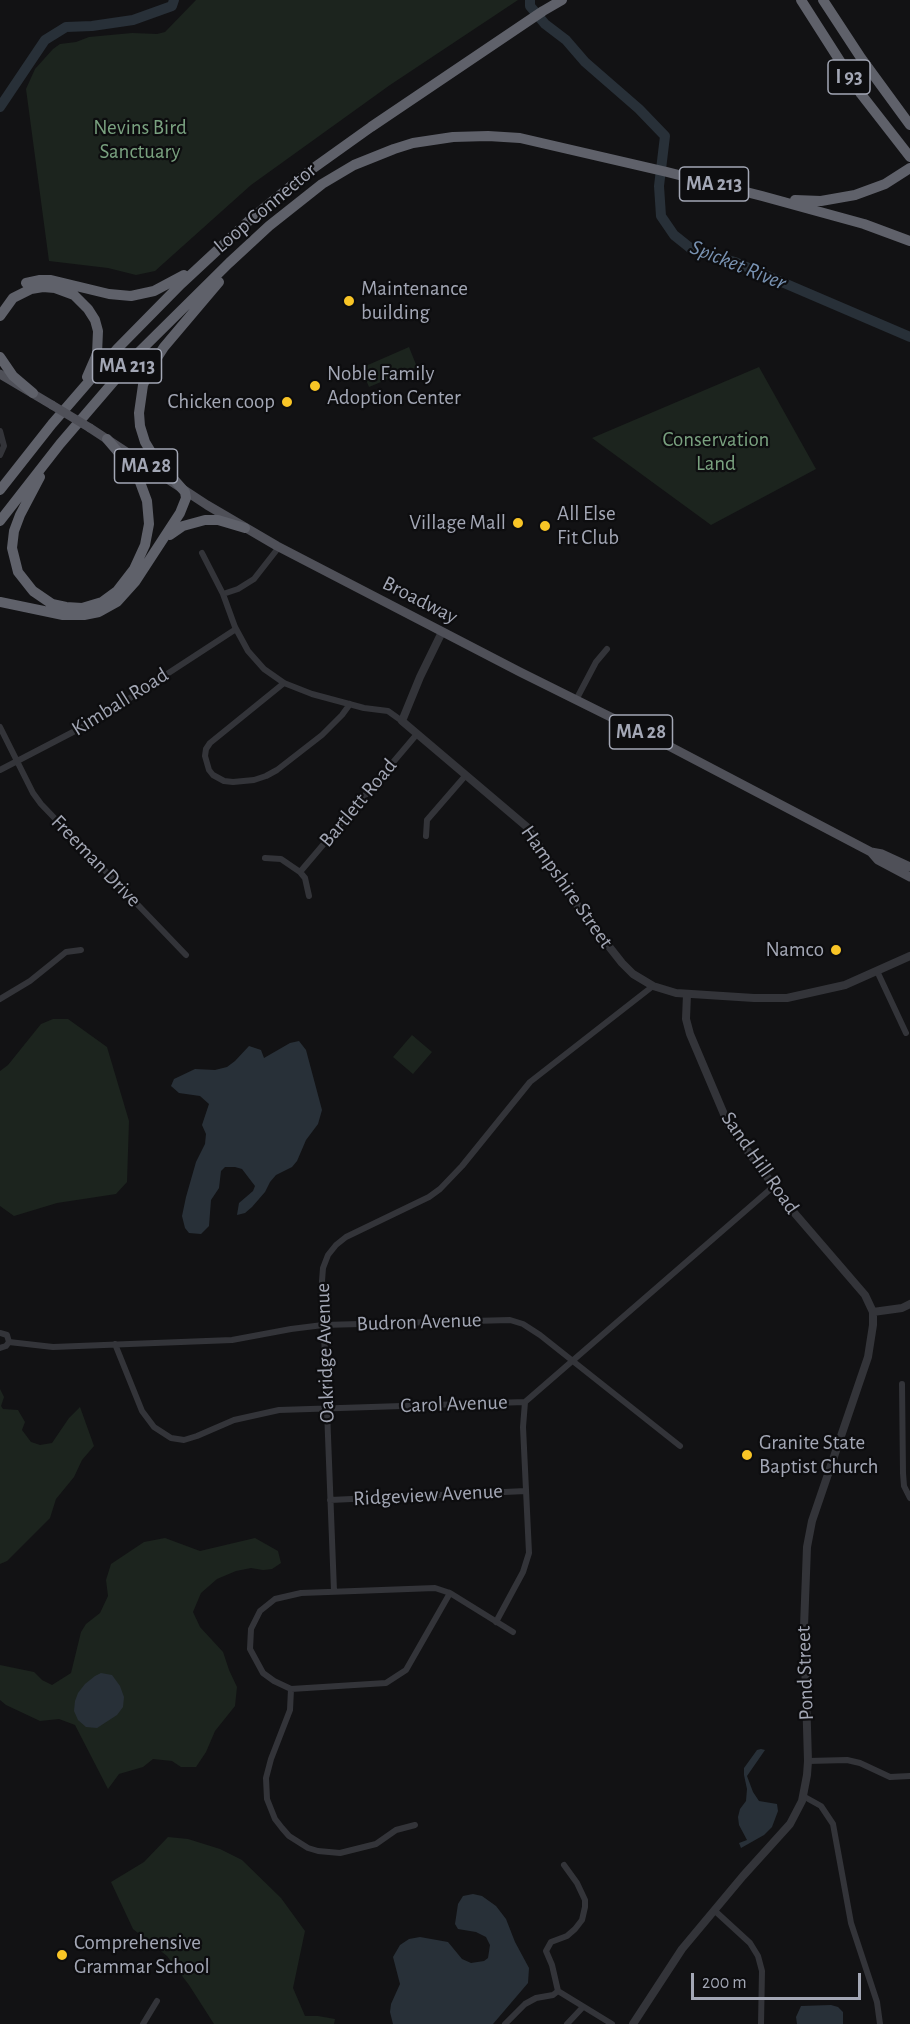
<!DOCTYPE html>
<style>
body{margin:0}
#map{position:relative;width:910px;height:2024px;overflow:hidden;background:#121214;font-family:"Alegreya Sans",sans-serif}
canvas{display:block}
.scale{position:absolute;left:691px;top:1973px;width:170px;height:27px;box-sizing:border-box;border:3px solid #a3a7b5;border-top:0;padding-left:8px;font-size:18px;line-height:21px;white-space:nowrap;color:#a3a7b5;-webkit-text-stroke:4px #0d0d0f;paint-order:stroke}
</style>
<div id="map">
<canvas width="910" height="2024"></canvas>
<div class="scale">200 m</div>
</div>
<script>
const ctx = document.querySelector('canvas').getContext('2d');
ctx.lineJoin = 'round';
function fillPath(path, color) { ctx.fillStyle = color; ctx.fill(path, 'evenodd'); }
const toPath = rows => new Path2D(rows.map(r => 'M' + r).join(''));
function stroke(path, color, width, dash) { ctx.strokeStyle = color; ctx.lineWidth = width; ctx.lineCap = dash ? 'butt' : 'round'; ctx.setLineDash(dash || []); ctx.stroke(path); }
function write(font, color, halo, rows, align = 'center') {
  ctx.font = font + ' "Alegreya Sans",sans-serif'; ctx.lineWidth = 4.5; ctx.setLineDash([]); ctx.textBaseline = 'middle'; ctx.strokeStyle = halo; ctx.fillStyle = color; for (const [text, x, y, turn = 0] of rows) {
    ctx.save(); ctx.translate(x, y); ctx.rotate((+turn || 0) * Math.PI / 180); ctx.textAlign = isNaN(turn) ? turn : align; if (halo) ctx.strokeText(text, 0, 0); ctx.fillText(text, 0, 0); ctx.restore();
  }
}
fillPath(toPath([
 [196,0,518,0,390,85,251,185,155,271,136,275,108,268,49,261,26,89,35,69,53,49,60,44,76,42,89,37,132,33,157,34,165,32],
 [409,347,417,367,369,387,361,368],
 [759,367,816,469,711,525,592,438],
 [53,1019,68,1019,107,1047,129,1121,127,1182,116,1194,57,1203,14,1216,0,1206,0,1071,8,1065,41,1024],
 [412,1035,432,1052,413,1074,393,1057],
 [0,1389,4,1397,1,1406,3,1409,18,1410,25,1422,22,1430,31,1442,40,1445,52,1443,69,1418,80,1407,94,1446,82,1460,74,1477,56,1499,50,1518,7,1561,0,1564],
 [165,1538,200,1551,255,1538,278,1551,281,1563,272,1569,263,1570,251,1568,236,1571,217,1579,201,1593,193,1612,200,1627,223,1652,229,1670,237,1687,235,1706,215,1731,206,1752,196,1767,181,1767,172,1761,153,1759,143,1767,119,1774,108,1789,75,1725,59,1719,40,1721,6,1705,0,1700,0,1665,34,1672,42,1680,52,1685,71,1673,81,1632,86,1624,100,1613,108,1596,106,1580,111,1564,144,1542],
 [168,1837,188,1839,220,1849,242,1860,281,1898,305,1931,293,1988,305,2016,318,2016,335,2019,334,2024,214,2024,189,1985,167,1956,133,1929,111,1882,144,1862]
]), '#1c241e');
fillPath(toPath([
 [299,1041,306,1050,322,1110,318,1124,306,1140,297,1161,292,1167,276,1175,270,1182,265,1192,252,1207,245,1213,237,1215,239,1203,253,1191,255,1186,242,1169,235,1167,225,1167,221,1171,219,1188,211,1200,209,1226,201,1234,189,1233,185,1228,182,1216,186,1197,196,1162,205,1144,206,1134,202,1125,209,1104,200,1096,179,1093,171,1086,174,1079,195,1069,215,1070,227,1067,235,1061,249,1046,261,1050,264,1058,290,1043],
 [101,1673,112,1675,120,1686,124,1697,123,1707,117,1715,97,1728,86,1727,78,1720,74,1711,75,1701,78,1693,85,1684,95,1676],
 [761,1749,765,1750,747,1776,753,1792,759,1801,777,1804,778,1811,772,1827,764,1835,741,1848,739,1843,747,1840,739,1825,738,1817,740,1809,746,1801,747,1789,744,1775,744,1768,757,1750],
 [473,1894,482,1896,496,1906,506,1919,515,1942,529,1968,528,1983,493,2024,393,2024,390,2012,391,2004,400,1984,393,1957,400,1945,409,1939,420,1937,448,1942,462,1959,471,1963,484,1961,488,1958,490,1945,486,1937,476,1932,458,1929,455,1924,458,1904,463,1896],
 [831,2005,838,2007,843,2012,843,2024,797,2024,796,2017,801,2006]
]), '#283038');
stroke(toPath([
 [530,0,530,6,545,24,566,40,585,62,639,109,665,136,659,186,661,216,674,235,694,251,735,262,910,337],
 [0,107,45,40,66,27,92,26,133,20,172,6,174,0]
]), '#283038', 10);
stroke(toPath([
 [0,431,4,446,0,455],
 [202,553,223,594,235,627,248,651,264,669,284,683,312,694,364,708,388,711,402,721],
 [223,594,238,589,254,579,279,547],
 [284,683,210,743,206,749,205,756,209,770,213,775,224,781,233,782,254,780,266,776,277,770,322,735,342,715,350,704],
 [576,700,596,662,607,649],
 [0,727,33,793,41,804,186,955],
 [0,770,98,719,236,629],
 [426,836,427,820,466,775],
 [265,858,281,859,300,872,305,878,309,896],
 [300,872,417,734],
 [877,971,906,1033],
 [0,999,30,981,66,952,81,950],
 [0,1333,7,1335,9,1342],
 [9,1342,53,1347,232,1340,291,1329,323,1325,510,1320,523,1324,540,1335,680,1446],
 [115,1344,142,1411,154,1427,171,1438,184,1440,197,1436,234,1420,279,1410,525,1402,774,1186],
 [0,1348,6,1346,9,1342],
 [902,1384,903,1473,904,1486,910,1498],
 [330,1500,526,1491],
 [334,1591,322,1281,323,1268,328,1255,336,1245,346,1237,429,1197,440,1189,462,1166,530,1082,653,986],
 [450,1593,406,1670,386,1683,291,1689,274,1681,263,1673,250,1649,251,1629,260,1611,275,1599,301,1593,435,1588,450,1593,513,1632],
 [496,1622,523,1572,529,1553,523,1427,525,1402],
 [291,1689,290,1710,271,1759,266,1778,267,1799,275,1819,282,1828,289,1836,308,1848,318,1851,340,1853,376,1844,396,1830,415,1825],
 [808,1761,847,1760,860,1763,890,1777,910,1776],
 [803,1796,821,1806,833,1824,851,1923,877,2002,880,2024],
 [564,1865,577,1883,585,1900,585,1907,582,1920,575,1929,567,1936,551,1942,546,1951,552,1965,558,1991,612,2024],
 [714,1910,750,1943,758,1956,762,1971,761,2024],
 [143,2024,157,2001],
 [505,2024,525,2004,536,1998,553,1995,558,1991],
 [567,2024,583,2007]
]), '#333439', 6);
stroke(toPath([
 [442,632,420,677,402,721,527,827,581,911,622,963,633,974,653,986,676,993,754,998,787,998,845,985,910,956],
 [873,1312,902,1308,910,1304],
 [633,2024,682,1949,743,1876,790,1824,802,1801,807,1775,808,1761,804,1627,807,1547,812,1521,868,1357,873,1325,873,1312,865,1295,791,1209,729,1126,690,1034,686,1019,687,994]
]), '#333439', 8);
stroke(toPath([
 [0,374,52,405],
 [90,428,207,505,277,546,520,672,667,745,871,852,878,860,910,877],
 [871,852,882,854,910,867]
]), '#4f5058', 9);
stroke(toPath([
 [801,0,861,94,910,157],
 [823,0,861,58,910,125],
 [795,200,821,201,855,195,885,184,910,168],
 [26,283,40,280,51,280,109,294,131,296,154,291,184,275],
 [0,316,13,298,31,289,43,287,55,288,74,295,88,309,95,320,98,331,97,354,87,377],
 [0,357,13,376,33,393],
 [40,477,20,515,14,531,12,548,18,572,33,591,52,604,66,607,82,608,102,602,117,591,134,569,145,545,149,524,147,501,137,474,107,439],
 [0,490,52,424,117,349,181,284,253,217,308,172,371,127,543,11,562,0],
 [0,521,60,444,139,352,229,263,269,226,322,184,354,165,394,149,413,143,453,137,488,136,520,138,667,172,762,196,864,224,910,241],
 [170,535,183,526,205,520,218,520,245,528],
 [0,602,63,615,84,615,99,612,117,602,135,582,180,513,186,498,185,492,154,457,145,442,140,426,139,413,143,385,151,367,164,347,219,282]
]), '#5f616a', 10);
stroke(toPath([
 [52,405,90,428]
]), '#4f5058', 9);
for (const [x, y, r, color] of [
 [349,301,6,"#f9c526"],
 [315,386,6,"#f9c526"],
 [287,402,6,"#f9c526"],
 [518,523,6,"#f9c526"],
 [545,526,6,"#f9c526"],
 [836,950,6,"#f9c526"],
 [747,1455,6,"#f9c526"],
 [62,1955,6,"#f9c526"]
]) { const dot = new Path2D(); dot.arc(x, y, r, 0, 2 * Math.PI); ctx.fillStyle = color; ctx.fill(dot); stroke(dot, '#0d0d0f', 2); }
for (const [x, y, w] of [
 [849,77,42],
 [714,184,69],
 [127,366,69],
 [146,466,63],
 [641,732,63]
]) { const box = new Path2D(); box.roundRect(x - w / 2, y - 17, w, 34, 4.5); ctx.fillStyle = '#0d0d0f'; ctx.fill(box); stroke(box, '#a3a7b5', 1.5); }
write('bold 20px', '#a3a7b5', null, [
 ["I 93",849,77],
 ["MA 213",714,184],
 ["MA 213",127,366],
 ["MA 28",146,466],
 ["MA 28",641,732]
]);
write('21px', '#79a17f', '#0d0d0f', [
 ["Nevins Bird",140,128],
 ["Sanctuary",140,152],
 ["Conservation",716,440],
 ["Land",716,464]
]);
write('21px', '#a3a7b5', '#0d0d0f', [
 ["Loop Connector",265,208,-40],
 ["Broadway",420,600,27],
 ["Kimball Road",120,702,-32],
 ["Bartlett Road",358,803,-50],
 ["Freeman Drive",96,861,46],
 ["Hampshire Street",567,887,55],
 ["Sand Hill Road",760,1163,55],
 ["Budron Avenue",419,1322,-2],
 ["Oakridge Avenue",325,1353,-92],
 ["Carol Avenue",454,1404,-2],
 ["Ridgeview Avenue",428,1495,-3],
 ["Pond Street",805,1673,-92]
]);
write('21px', '#a3a7b5', '#0d0d0f', [
 ["Maintenance",361,289],
 ["building",361,313],
 ["Noble Family",327,374],
 ["Adoption Center",327,398],
 ["Chicken coop",275,402,"right"],
 ["All Else",557,514],
 ["Fit Club",557,538],
 ["Village Mall",506,523,"right"],
 ["Namco",824,950,"right"],
 ["Granite State",759,1443],
 ["Baptist Church",759,1467],
 ["Comprehensive",74,1943],
 ["Grammar School",74,1967]
], 'left');
write('italic 22px', '#7892b2', '#0d0d0f', [
 ["Spicket River",738,265,22]
]);
</script>
